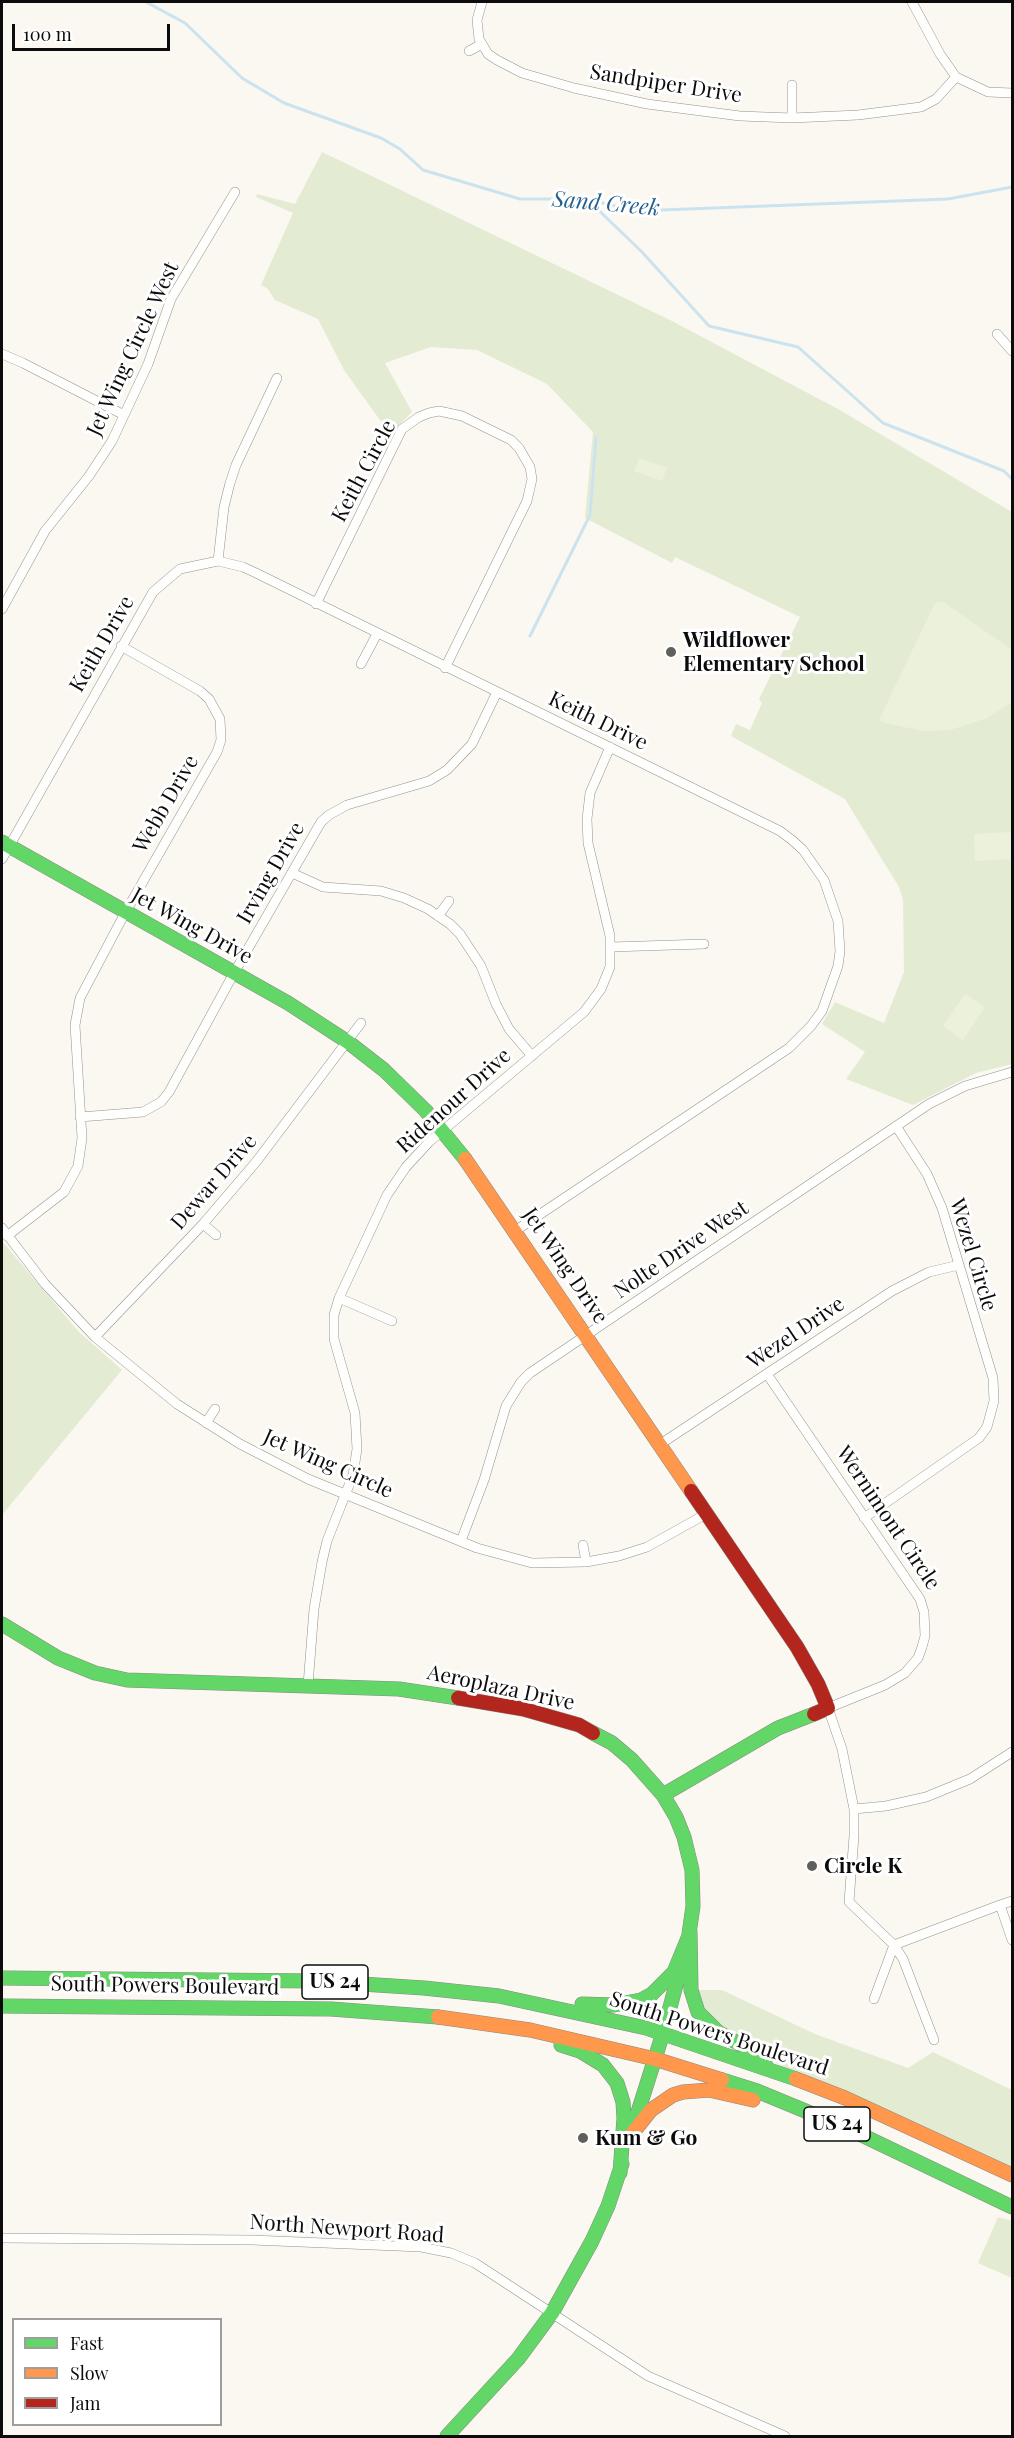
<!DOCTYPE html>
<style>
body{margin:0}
#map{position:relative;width:1014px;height:2438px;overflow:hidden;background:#faf8f0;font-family:"Playfair Display",serif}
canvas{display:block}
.frame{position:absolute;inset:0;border:3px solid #0c0c0c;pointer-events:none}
.legend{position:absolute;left:12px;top:2318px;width:210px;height:108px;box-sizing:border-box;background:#fff;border:2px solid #9e9e9e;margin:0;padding:8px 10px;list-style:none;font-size:18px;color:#0c0c0c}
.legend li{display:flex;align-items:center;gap:12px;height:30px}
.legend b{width:30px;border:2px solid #9e9e9e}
.scale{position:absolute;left:12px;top:24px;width:158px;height:27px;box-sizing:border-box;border:3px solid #0c0c0c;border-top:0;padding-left:8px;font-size:18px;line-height:21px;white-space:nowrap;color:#0c0c0c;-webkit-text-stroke:4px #fff;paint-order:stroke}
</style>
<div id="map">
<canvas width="1014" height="2438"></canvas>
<div class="frame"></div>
<ul class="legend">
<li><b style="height:8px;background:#63d668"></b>Fast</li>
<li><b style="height:8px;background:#ff974d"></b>Slow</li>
<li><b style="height:8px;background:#b3261e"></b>Jam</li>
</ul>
<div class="scale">100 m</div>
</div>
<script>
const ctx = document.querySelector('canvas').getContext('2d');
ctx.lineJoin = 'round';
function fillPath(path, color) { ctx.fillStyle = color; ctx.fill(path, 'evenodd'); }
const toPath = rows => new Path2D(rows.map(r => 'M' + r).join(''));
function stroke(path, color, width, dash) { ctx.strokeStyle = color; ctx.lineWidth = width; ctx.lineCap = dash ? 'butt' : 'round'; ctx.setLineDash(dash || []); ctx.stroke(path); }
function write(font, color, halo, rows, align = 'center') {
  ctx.font = font + ' "Playfair Display",serif'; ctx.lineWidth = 6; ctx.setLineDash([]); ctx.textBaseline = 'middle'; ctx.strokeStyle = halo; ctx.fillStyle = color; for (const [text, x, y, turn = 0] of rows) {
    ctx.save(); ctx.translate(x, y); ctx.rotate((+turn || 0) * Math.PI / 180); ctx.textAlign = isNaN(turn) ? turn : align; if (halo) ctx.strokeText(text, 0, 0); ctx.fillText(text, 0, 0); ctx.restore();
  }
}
fillPath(toPath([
 [322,152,670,320,838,409,1012,512,1012,1064,976,1073,913,1105,846,1079,865,1052,822,1024,835,1002,884,1023,904,972,903,900,899,887,845,799,731,736,736,724,750,730,762,703,759,699,800,617,675,557,672,563,585,518,593,432,547,384,477,350,431,347,385,363,412,412,390,434,344,370,318,319,275,300,268,289,261,285,293,213,256,197,257,194,295,204],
 [2,1241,78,1331,122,1370,2,1515],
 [691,1990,722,1990,815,2034,908,2068,933,2052,1012,2090,1012,2177,845,2098,727,2038],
 [998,2217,1012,2221,1012,2278,978,2263]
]), '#e3ecd3');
fillPath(toPath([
 [639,458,667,468,662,481,634,471],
 [942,601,1012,650,1012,702,987,718,950,730,924,731,884,723,879,720,935,603],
 [1012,832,1012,859,975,861,974,834],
 [965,994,985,1007,963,1040,943,1026]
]), '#ecf1dc');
stroke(toPath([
 [146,2,185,23,242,78,284,103,381,138,400,149,423,170,520,199,587,199,635,211,948,199,1012,187],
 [587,199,642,252,709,326,798,347,883,423,1004,471,1012,479],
 [530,636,590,515,596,438]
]), '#cbe3ef', 3);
const street = toPath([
 [482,2,477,20,479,39,488,54,497,60,522,73,574,88,647,104,740,116,792,118,858,115,921,107,936,99,956,77],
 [912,2,940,54,956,77,988,92,1012,93],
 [469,51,482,44],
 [792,85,792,118],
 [997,334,1012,351],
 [2,354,23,363,124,415],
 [218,561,224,507,230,483,236,465,277,378],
 [316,604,402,429,419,417,429,413,439,411,462,416,511,440,519,448,530,467,532,479,527,501,445,668],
 [2,609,45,531,89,476,112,441,148,364,171,299,235,192],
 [361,664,377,634],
 [2,859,153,592,180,569,218,561,243,567,256,573,780,831,792,840,803,850,824,880,838,921,840,951,838,966,822,1011,811,1026,789,1048,515,1231],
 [292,873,323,887,381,891,404,898,428,909,450,924,460,934,481,966,496,1004,509,1029,532,1056],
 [438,916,449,901],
 [611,947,704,944],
 [80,1117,143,1112,161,1102,169,1092,234,973,321,822,329,815,347,805,429,781,447,770,472,744,497,692],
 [203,1224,216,1235],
 [2,1228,45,1284,95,1337,177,1404,240,1444,308,1479,477,1548,532,1563,586,1562,619,1556,647,1547,706,1514],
 [7,1236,64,1192,78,1166,82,1138,75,1025,80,998,125,913,217,752,221,740,220,719,209,699,200,691,121,646],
 [339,1298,392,1321],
 [95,1337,203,1224,256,1162,361,1023],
 [767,1374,920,1599,924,1612,925,1636,922,1647,918,1658,905,1673,885,1685,828,1708,842,1749,854,1809,854,1836,849,1902,894,1945,903,1959,934,2040],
 [206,1423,215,1409],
 [659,1445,892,1291,929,1272,959,1265],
 [864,1518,979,1438,987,1427,994,1401,993,1378,942,1208,927,1174,896,1126],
 [461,1541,484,1480,506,1406,521,1382,530,1373,929,1104,965,1086,1012,1072],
 [583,1545,586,1562],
 [308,1685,314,1609,322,1562,327,1541,353,1475,357,1449,355,1413,334,1339,334,1315,339,1298,387,1195,406,1167,429,1142,584,1012,601,989,610,967,610,936,588,843,587,819,590,793,610,747],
 [854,1809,886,1806,926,1797,970,1779,1012,1752],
 [1000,1905,1012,1901],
 [874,1999,894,1945,1000,1905,1012,1940],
 [2,2238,252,2240,421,2247,451,2253,475,2263,648,2376,785,2436]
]);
const fast = toPath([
 [2,842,288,1003,348,1042,384,1070,426,1111,465,1159],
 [2,1624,58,1658,95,1673,127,1680,399,1689,458,1698],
 [593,1733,612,1743,632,1760,663,1795,676,1817,684,1837,692,1870,693,1906,688,1941],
 [663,1795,778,1728,814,1714],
 [690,1932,691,1990,698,2012,718,2032,766,2059],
 [2,1978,315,1981,424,1988,499,1996,646,2028,796,2079],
 [582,2004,614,2005,641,2000,652,1994,674,1972,688,1938],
 [2,2006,331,2009,438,2017],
 [561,2045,580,2051,603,2065,617,2083,623,2102,624,2118,620,2173],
 [722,2080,757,2091,849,2129,1012,2207],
 [632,2131,663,2033,682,1963],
 [447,2436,518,2359,552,2313,592,2241,608,2206,622,2164]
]);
const slow = toPath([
 [465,1159,691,1491],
 [438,2017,530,2030,655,2059,722,2080],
 [796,2079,845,2098,1012,2175],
 [631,2135,651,2110,673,2095,683,2092,709,2090,753,2100]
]);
const jam = toPath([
 [691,1491,797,1647,818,1684,828,1708,814,1714],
 [458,1698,523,1709,579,1725,593,1733]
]);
stroke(street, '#93928f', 10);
stroke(fast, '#8a8985', 15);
stroke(slow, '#8a8985', 15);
stroke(jam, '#8a8985', 15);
stroke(street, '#fefefd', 9);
stroke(fast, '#63d668', 14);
stroke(slow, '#ff974d', 14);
stroke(jam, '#b3261e', 14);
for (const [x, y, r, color] of [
 [671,652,6,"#5f5f5c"],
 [812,1866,6,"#5f5f5c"],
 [583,2138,6,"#5f5f5c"]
]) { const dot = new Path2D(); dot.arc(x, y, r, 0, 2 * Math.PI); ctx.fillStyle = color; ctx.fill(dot); stroke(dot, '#fff', 2); }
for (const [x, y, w] of [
 [335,1982,66],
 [837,2124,66]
]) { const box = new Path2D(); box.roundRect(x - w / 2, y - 17, w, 34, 4.5); ctx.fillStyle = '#fff'; ctx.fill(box); stroke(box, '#0c0c0c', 1.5); }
write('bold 20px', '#0c0c0c', null, [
 ["US 24",335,1982],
 ["US 24",837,2124]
]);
write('21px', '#0c0c0c', '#fff', [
 ["Sandpiper Drive",666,84,9],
 ["Jet Wing Circle West",133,349,-65],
 ["Keith Circle",364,471,-62],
 ["Keith Drive",102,644,-60],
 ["Keith Drive",598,721,26],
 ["Webb Drive",166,804,-60],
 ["Irving Drive",271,873,-60],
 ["Jet Wing Drive",192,926,29],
 ["Ridenour Drive",454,1101,-42],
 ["Dewar Drive",214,1182,-49],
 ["Nolte Drive West",681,1250,-34],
 ["Wezel Circle",973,1255,73],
 ["Jet Wing Drive",565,1266,56],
 ["Wezel Drive",796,1333,-34],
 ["Jet Wing Circle",328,1464,24],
 ["Wernimont Circle",888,1518,56],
 ["Aeroplaza Drive",501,1688,12],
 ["South Powers Boulevard",165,1986,1],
 ["South Powers Boulevard",719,2034,18],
 ["North Newport Road",347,2229,4]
]);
write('bold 21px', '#0c0c0c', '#fff', [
 ["Wildflower",683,640],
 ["Elementary School",683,664],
 ["Circle K",824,1866],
 ["Kum & Go",595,2138]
], 'left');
write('italic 22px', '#24608f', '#fff', [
 ["Sand Creek",606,204,5]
]);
</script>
